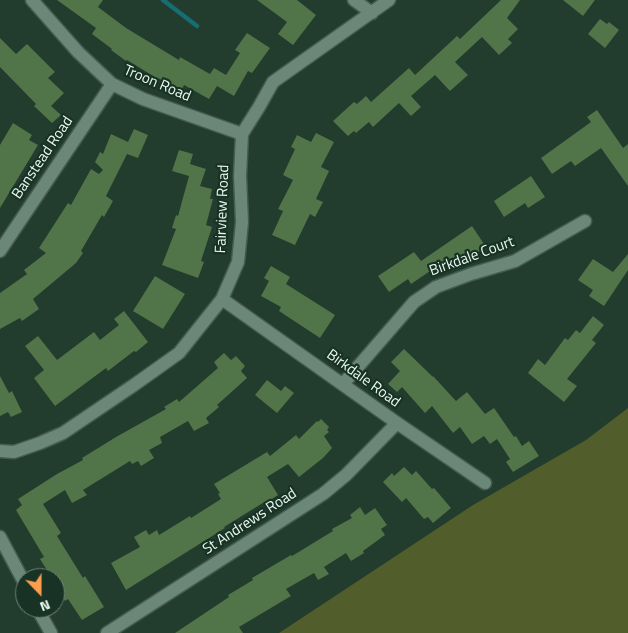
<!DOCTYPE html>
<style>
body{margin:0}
#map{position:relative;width:628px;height:633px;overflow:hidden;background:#223c2e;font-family:"Titillium Web",sans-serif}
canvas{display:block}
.north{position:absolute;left:15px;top:568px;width:50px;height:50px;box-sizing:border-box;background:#183225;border:1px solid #6c8276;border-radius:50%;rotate:158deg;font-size:14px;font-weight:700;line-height:20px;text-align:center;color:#eafaf0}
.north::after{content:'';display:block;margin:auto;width:18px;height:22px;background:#fa9f4e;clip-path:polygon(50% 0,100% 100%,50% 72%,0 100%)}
</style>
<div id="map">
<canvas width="628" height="633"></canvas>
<div class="north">N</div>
</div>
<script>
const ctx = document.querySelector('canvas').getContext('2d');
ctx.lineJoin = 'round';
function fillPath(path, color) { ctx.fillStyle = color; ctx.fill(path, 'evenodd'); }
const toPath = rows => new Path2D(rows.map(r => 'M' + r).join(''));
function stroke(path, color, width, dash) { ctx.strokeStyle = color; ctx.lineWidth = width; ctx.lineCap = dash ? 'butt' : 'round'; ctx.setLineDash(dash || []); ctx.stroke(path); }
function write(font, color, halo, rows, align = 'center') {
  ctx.font = font + ' "Titillium Web",sans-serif'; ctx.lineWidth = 4.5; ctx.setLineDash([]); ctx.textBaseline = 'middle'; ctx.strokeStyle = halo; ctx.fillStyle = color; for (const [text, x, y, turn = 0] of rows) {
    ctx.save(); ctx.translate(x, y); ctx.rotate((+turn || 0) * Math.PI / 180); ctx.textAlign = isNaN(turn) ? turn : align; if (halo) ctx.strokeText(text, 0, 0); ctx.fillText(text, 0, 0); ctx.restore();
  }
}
fillPath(toPath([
 [628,408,628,633,279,633,473,505,586,440]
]), '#515d2b');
stroke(toPath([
 [163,0,197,26]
]), '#176e72', 4.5);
fillPath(toPath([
 [57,0,103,0,98,7,126,28,179,60,180,57,210,74,214,68,226,75,240,53,235,50,247,33,270,48,252,73,248,71,234,96,217,86,209,99,184,85,181,91,158,78,158,79,127,60,126,61,111,50,112,49,92,34,96,28],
 [257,0,297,0,316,15,293,45,278,34,287,22],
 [501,0,520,0,507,18,518,29,508,39,512,43,499,55,482,37,455,62,468,75,450,91,435,75,411,96,421,107,411,116,399,103,373,127,369,122,356,133,354,131,348,136,333,121,354,102,357,104,366,96,371,102,409,68,415,75,457,36,460,39],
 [563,0,595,0,583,16],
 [600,19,607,24,609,22,619,30,605,48,588,34],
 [0,38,16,54,27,44,55,72,48,78,64,93,51,106,61,115,52,123,34,106,36,104,0,67],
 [597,110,623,148,628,144,628,186,601,148,575,166,571,161,552,174,541,158,591,122,587,117],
 [13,123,32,135,29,140,38,145,0,208,0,145],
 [134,129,148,135,138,158,127,154,106,196,113,201,104,217,102,215,81,251,83,253,76,263,33,299,39,309,22,321,20,318,0,329,0,293,27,274,24,270,46,253,39,248,68,203,71,205,91,169,99,174,103,170,95,162,100,152,103,154,111,134,128,142],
 [316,133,334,142,321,167,329,171,316,199,323,202,315,217,310,214,295,245,272,235,283,211,278,209,293,180,283,175,295,149,291,147,297,135,311,142],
 [179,150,193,154,190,164,206,169,200,186,212,189,210,199,213,199,206,225,212,227,201,261,204,262,198,278,162,265,176,229,172,228,176,215,178,216,189,176,172,171],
 [531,176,545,197,528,208,525,203,504,217,494,201],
 [472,226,486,247,470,258,466,253,445,267,442,263,411,284,408,279,389,292,378,276,414,252,421,261],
 [628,254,628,270,604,306,589,296,593,290,578,280,593,259,613,272],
 [271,266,290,277,286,284,335,315,320,338,279,311,281,307,261,296,269,281,264,278],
 [155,276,185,294,163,329,133,311],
 [124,311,148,342,136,352,134,351,108,371,106,368,55,406,34,378,44,370,25,346,38,336,57,360,94,332,100,340,119,325,114,319],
 [593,316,604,325,592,340,596,343,567,379,577,386,564,402,528,373,538,359,545,365,565,338,568,340,576,330,580,333],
 [404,349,433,377,433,376,456,401,467,392,485,414,494,408,514,437,516,436,522,446,529,441,539,456,513,472,506,462,510,459,497,439,490,444,484,436,472,444,460,427,453,433,432,406,425,413,402,387,397,392,388,384,400,371,391,362],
 [224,353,231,360,236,356,245,366,241,371,247,378,217,405,219,407,206,418,209,423,194,431,188,421,160,437,162,443,149,450,154,458,141,466,138,461,132,464,130,461,83,490,87,495,72,503,65,490,43,504,61,533,57,536,83,578,85,576,104,607,82,620,68,599,65,601,55,586,55,578,51,578,52,578,40,559,44,557,16,510,22,505,18,499,57,474,83,460,82,458,116,437,166,409,164,407,177,399,179,402,218,368,214,362],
 [0,376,9,393,12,391,22,412,11,417,8,412,0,416],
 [267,380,281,391,285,386,294,393,277,413,255,395],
 [321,419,329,427,327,430,329,432,324,436,332,448,323,458,299,477,288,464,267,477,278,495,267,502,266,501,224,527,225,528,126,590,111,563,140,547,134,537,146,530,149,535,157,530,159,535,190,516,191,518,221,499,218,494,220,493,214,484,267,452,270,456,296,435,299,439,317,421,318,422],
 [404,467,412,475,416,471,432,489,434,488,451,508,433,523,428,517,424,519,406,498,402,502,383,482,392,473,394,476],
 [360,507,365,515,375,508,387,525,381,529,385,535,363,551,364,553,351,561,346,553,324,567,329,574,318,580,314,573,286,589,291,596,239,627,243,633,175,633,229,597,228,595,253,580,252,578,291,555,292,556,333,531,332,529,352,518,350,515]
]), '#517449');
const minor = toPath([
 [32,0,78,52,112,84,143,99,242,134],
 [354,0,372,13],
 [0,251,112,84],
 [222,299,397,423,485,483],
 [343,384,414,302,436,287,471,274,515,261,585,221],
 [0,451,14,452,40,443,63,433,134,385,179,353,222,299,238,262,242,222,240,176,242,134,259,107,273,82,389,0],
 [0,537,25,584],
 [37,608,51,633],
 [107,633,323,494,346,475,397,423]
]);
stroke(minor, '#445b4f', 15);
stroke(minor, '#6b8777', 12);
write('15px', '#eafaf0', '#183225', [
 ["Troon Road",157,84,23],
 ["Banstead Road",43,158,-56],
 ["Fairview Road",223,209,-88],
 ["Birkdale Court",472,257,-20],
 ["Birkdale Road",363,379,36],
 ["St Andrews Road",250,522,-33]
]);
</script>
